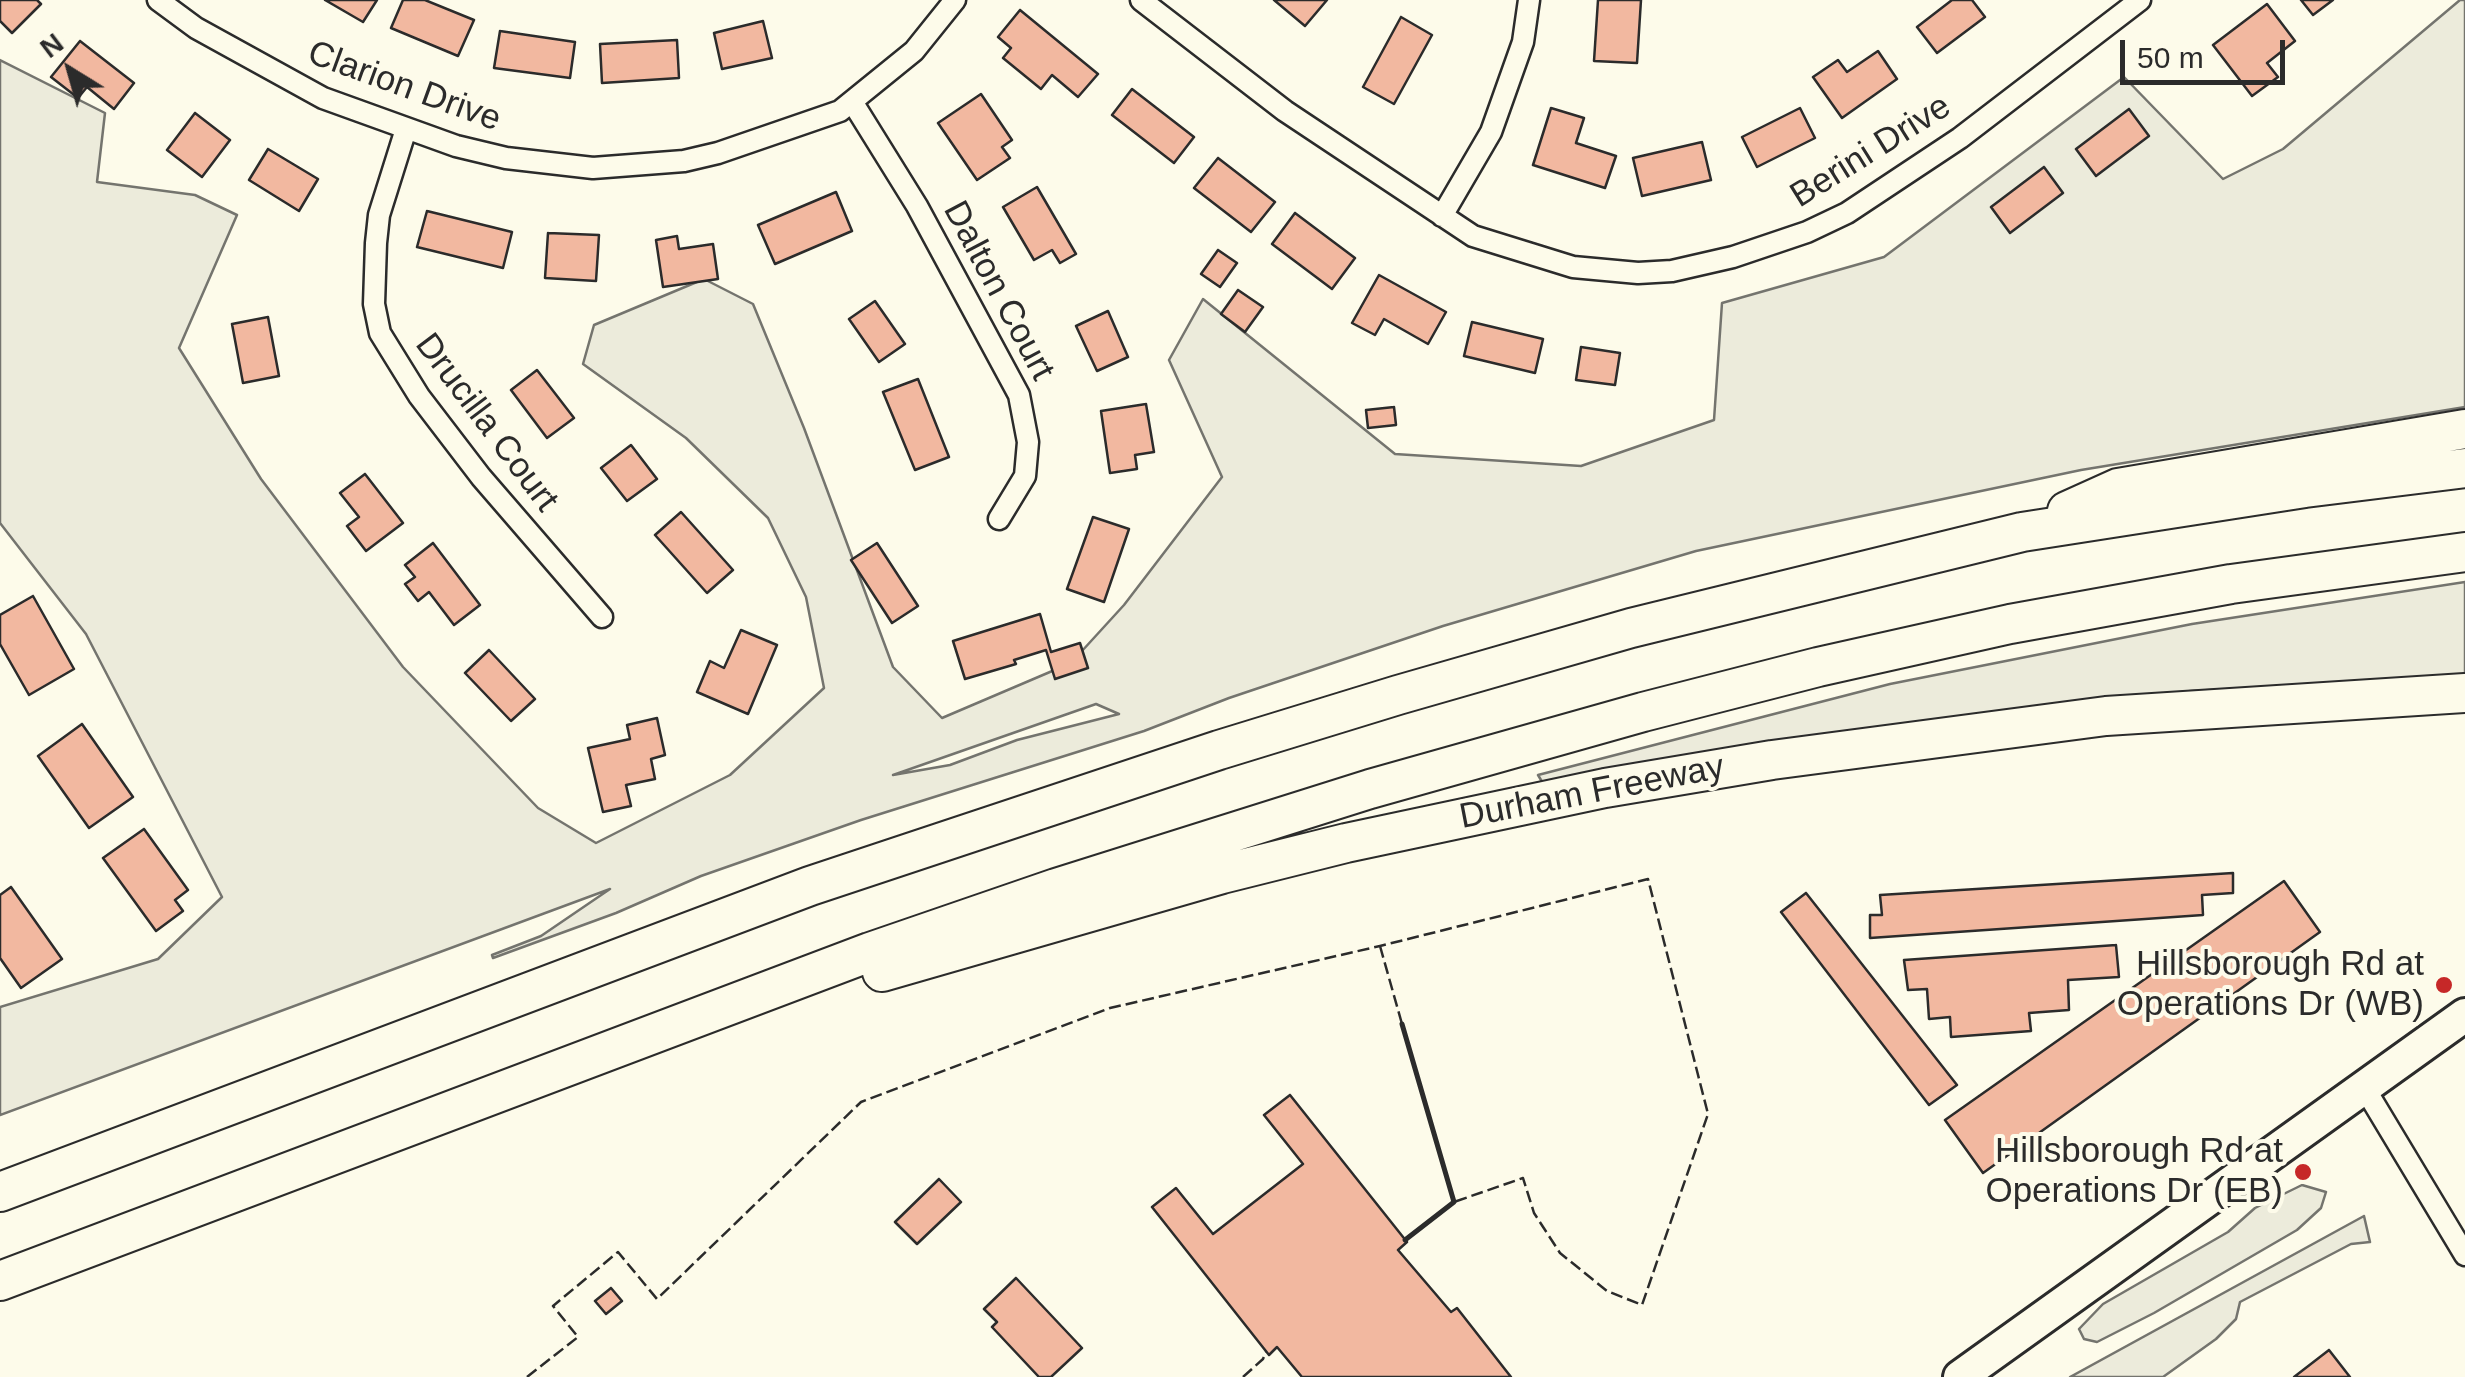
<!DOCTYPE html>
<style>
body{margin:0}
#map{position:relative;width:2465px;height:1377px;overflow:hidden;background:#fdfbea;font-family:Helvetica,sans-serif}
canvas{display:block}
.north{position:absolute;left:20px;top:20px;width:100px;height:100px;-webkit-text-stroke:8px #fdfbea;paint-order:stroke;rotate:323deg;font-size:28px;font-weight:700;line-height:40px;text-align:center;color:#2b2b2b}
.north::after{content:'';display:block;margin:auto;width:35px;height:45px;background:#2b2b2b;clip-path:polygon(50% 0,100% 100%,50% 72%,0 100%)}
.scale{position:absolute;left:2120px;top:40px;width:165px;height:45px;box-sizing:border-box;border:5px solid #2b2b2b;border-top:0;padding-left:12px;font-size:30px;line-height:35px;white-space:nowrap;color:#2b2b2b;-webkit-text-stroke:8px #fdfbea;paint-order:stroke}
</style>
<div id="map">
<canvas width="2465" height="1377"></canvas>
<div class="north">N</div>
<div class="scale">50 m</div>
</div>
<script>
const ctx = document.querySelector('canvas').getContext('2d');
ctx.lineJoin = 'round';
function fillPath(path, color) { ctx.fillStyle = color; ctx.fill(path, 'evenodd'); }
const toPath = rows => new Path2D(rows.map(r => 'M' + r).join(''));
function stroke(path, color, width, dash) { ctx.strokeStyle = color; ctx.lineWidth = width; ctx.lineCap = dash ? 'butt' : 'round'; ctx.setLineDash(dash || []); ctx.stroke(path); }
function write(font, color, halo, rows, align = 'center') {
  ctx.font = font + ' Helvetica,sans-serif'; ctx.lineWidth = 8; ctx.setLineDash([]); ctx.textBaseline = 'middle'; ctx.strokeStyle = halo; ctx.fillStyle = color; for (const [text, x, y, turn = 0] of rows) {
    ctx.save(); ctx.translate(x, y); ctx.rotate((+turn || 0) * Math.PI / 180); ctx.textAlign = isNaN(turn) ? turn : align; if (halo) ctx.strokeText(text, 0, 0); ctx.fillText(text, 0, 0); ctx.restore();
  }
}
const green = toPath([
 [2460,0,2465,0,2465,407,2081,470,1696,551,1443,626,1229,698,1144,731,861,820,701,876,616,913,493,958,492,955,541,936,610,889,0,1115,0,1007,158,959,222,897,86,634,0,523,0,60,105,113,97,182,195,195,237,215,179,348,261,479,403,667,538,808,596,843,730,775,824,688,806,597,768,518,686,438,583,364,594,325,704,279,753,304,804,428,893,667,942,718,1071,663,1124,605,1222,477,1169,360,1203,299,1395,454,1581,466,1714,420,1722,303,1884,257,2124,77,2223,179,2283,149,2460,0],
 [1096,704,1119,714,1017,740,950,765,893,775,1096,704],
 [2465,582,2465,677,2191,691,2049,706,1815,736,1544,785,1538,775,1890,684,2192,624,2465,582],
 [2302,1185,2326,1192,2321,1208,2297,1230,2154,1313,2097,1342,2084,1339,2079,1329,2103,1304,2228,1232,2255,1208,2302,1185],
 [2364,1216,2370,1242,2351,1244,2240,1302,2236,1319,2216,1339,2163,1377,2070,1377,2364,1216]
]);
fillPath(green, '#ecebdb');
stroke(green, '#74746e', 2.5);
const building = toPath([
 [0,0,37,0,41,4,12,33,0,21,0,0],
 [325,0,377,0,363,22,325,0],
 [403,0,425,0,474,20,458,56,391,28,403,0],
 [1274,0,1327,0,1305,26,1274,0],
 [1598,0,1641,0,1637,63,1594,61,1598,0],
 [1952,0,1972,0,1985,17,1937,53,1917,27,1952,0],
 [2301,0,2333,0,2313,15,2301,0],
 [2267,4,2295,41,2267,63,2278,77,2252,96,2213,45,2267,4],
 [1020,10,1098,74,1078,97,1052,75,1041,89,1003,58,1011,48,998,37,1020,10],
 [1401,17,1432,35,1394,104,1363,87,1401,17],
 [763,21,772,58,722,69,714,33,763,21],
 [500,31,575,42,570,78,494,68,500,31],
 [677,40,679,78,602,83,600,44,677,40],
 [80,41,134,83,114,109,87,87,78,98,51,77,80,41],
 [1878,51,1897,79,1842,118,1813,77,1838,60,1847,72,1878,51],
 [1132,89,1194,137,1174,163,1112,115,1132,89],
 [981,94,1012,140,1002,147,1010,158,977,180,938,123,981,94],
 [1551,108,1584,118,1576,143,1616,156,1605,188,1533,165,1551,108],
 [1800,108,1815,138,1757,167,1742,137,1800,108],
 [2129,109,2149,136,2096,176,2076,149,2129,109],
 [195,113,230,140,202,177,167,150,195,113],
 [1702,142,1711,180,1642,196,1633,158,1702,142],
 [268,149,318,179,299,211,249,180,268,149],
 [1218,158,1275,202,1251,232,1194,188,1218,158],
 [2044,167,2063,193,2010,233,1991,207,2044,167],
 [1037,187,1076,254,1060,263,1052,250,1034,260,1003,207,1037,187],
 [836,192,852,231,775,264,758,225,836,192],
 [427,211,512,232,503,268,417,247,427,211],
 [1295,213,1355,258,1332,289,1272,244,1295,213],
 [548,233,599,235,596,281,545,278,548,233],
 [677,236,679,249,713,244,718,279,663,287,656,240,677,236],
 [1218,250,1237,263,1220,287,1201,274,1218,250],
 [1379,275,1446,312,1428,344,1384,319,1375,335,1352,323,1379,275],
 [1238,290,1263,307,1245,332,1221,314,1238,290],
 [875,301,905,344,879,362,849,319,875,301],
 [1108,311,1128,357,1097,371,1076,326,1108,311],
 [268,317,279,376,243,383,232,324,268,317],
 [1472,322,1543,339,1535,373,1464,356,1472,322],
 [1581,347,1620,353,1615,385,1576,380,1581,347],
 [537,370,574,418,547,438,511,390,537,370],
 [918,379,949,457,915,470,883,392,918,379],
 [1146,404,1154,452,1135,455,1137,469,1110,473,1101,411,1146,404],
 [1394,407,1396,425,1368,428,1366,410,1394,407],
 [631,445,657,479,627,501,601,468,631,445],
 [365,474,403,523,366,551,347,526,359,517,340,493,365,474],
 [681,512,733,570,707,593,655,535,681,512],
 [1093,517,1129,529,1104,602,1067,589,1093,517],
 [433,543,480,605,454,625,429,592,418,601,405,584,415,577,405,565,433,543],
 [877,543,918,606,892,623,851,560,877,543],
 [33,596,74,669,29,695,0,644,0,615,33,596],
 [1040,614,1051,652,1080,643,1088,668,1055,679,1046,650,1014,660,1016,664,965,679,953,641,1040,614],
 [741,630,777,645,748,714,697,692,710,661,724,668,741,630],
 [489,650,535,699,511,721,465,673,489,650],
 [657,718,665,755,651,759,655,779,626,785,631,806,603,812,588,748,630,739,627,725,657,718],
 [82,724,133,797,89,828,38,756,82,724],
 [144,829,188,890,175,900,183,911,156,931,103,858,144,829],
 [2233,873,2233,893,2202,895,2203,915,1870,938,1870,915,1882,915,1880,895,2233,873],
 [2284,881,2320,932,1983,1173,1945,1120,2284,881],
 [11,887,62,959,21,988,0,958,0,895,11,887],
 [1806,893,1957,1085,1929,1105,1781,912,1806,893],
 [2116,945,2119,977,2068,980,2069,1010,2029,1013,2031,1031,1951,1037,1950,1017,1929,1019,1927,989,1908,990,1904,960,2116,945],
 [1290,1095,1407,1242,1398,1250,1451,1312,1457,1308,1511,1377,1302,1377,1277,1347,1269,1355,1152,1207,1176,1188,1213,1234,1303,1164,1264,1115,1290,1095],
 [939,1179,961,1202,917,1244,895,1222,939,1179],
 [1016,1278,1082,1348,1051,1377,1039,1377,992,1327,997,1322,984,1309,1016,1278],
 [611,1288,622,1301,606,1314,595,1301,611,1288],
 [2329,1350,2350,1377,2294,1377,2329,1350]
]);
fillPath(building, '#f2b8a0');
stroke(building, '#2b2b2b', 2.5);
const minor = toPath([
 [158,0,196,28,323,98,456,146,506,158,593,168,684,161,718,153,840,111,914,51,955,0],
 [1141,0,1285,111,1473,236,1573,267,1638,273,1672,271,1733,257,1807,232,1847,213,1960,138,2140,0],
 [853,103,917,206,1019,395,1028,442,1025,476,999,519],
 [406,129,379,215,376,243,374,304,380,333,419,396,481,477,602,617],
 [1442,216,1491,132,1523,42,1529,0],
 [2364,1087,2465,1255]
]);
const primary = toPath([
 [1960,1377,2465,1015]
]);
const motorway = toPath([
 [2067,511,2118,488,2465,429],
 [882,972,1222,874,1346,843,1605,788,1772,760,2106,716,2465,693],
 [0,1192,810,886,1219,750,1398,695,1631,628,2022,532,2305,488,2465,468],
 [0,1281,870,952,1056,888,1370,789,1643,712,1818,667,2010,624,2231,584,2465,552]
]);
stroke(minor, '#2b2b2b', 25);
stroke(primary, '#2b2b2b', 38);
stroke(motorway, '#2b2b2b', 42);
stroke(minor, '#fdfbea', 20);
stroke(primary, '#fdfbea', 32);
stroke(motorway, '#fdfbea', 38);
stroke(toPath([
 [1380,946,1402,1024],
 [527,1377,578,1337,553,1306,618,1252,657,1299,861,1102,1110,1008,1380,946,1648,879,1708,1114,1642,1305,1607,1291,1560,1253,1534,1213,1523,1178,1454,1202],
 [1243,1377,1263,1359,1266,1352]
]), '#2b2b2b', 2.5, [12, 5]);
stroke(toPath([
 [1402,1024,1454,1202,1405,1240]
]), '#2b2b2b', 5);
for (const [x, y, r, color] of [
 [2444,985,10,"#c62828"],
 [2303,1172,10,"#c62828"]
]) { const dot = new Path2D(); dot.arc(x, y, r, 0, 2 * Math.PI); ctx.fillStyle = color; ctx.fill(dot); stroke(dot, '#fdfbea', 4); }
write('35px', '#2b2b2b', '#fdfbea', [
 ["Clarion Drive",404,87,20],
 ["Berini Drive",1871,152,-32],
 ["Dalton Court",998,291,62],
 ["Drucilla Court",486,423,53],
 ["Durham Freeway",1592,793,-11]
]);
write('35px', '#2b2b2b', '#fdfbea', [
 ["Hillsborough Rd at",2424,965],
 ["Operations Dr (WB)",2424,1005],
 ["Hillsborough Rd at",2283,1152],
 ["Operations Dr (EB)",2283,1192]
], 'right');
</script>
